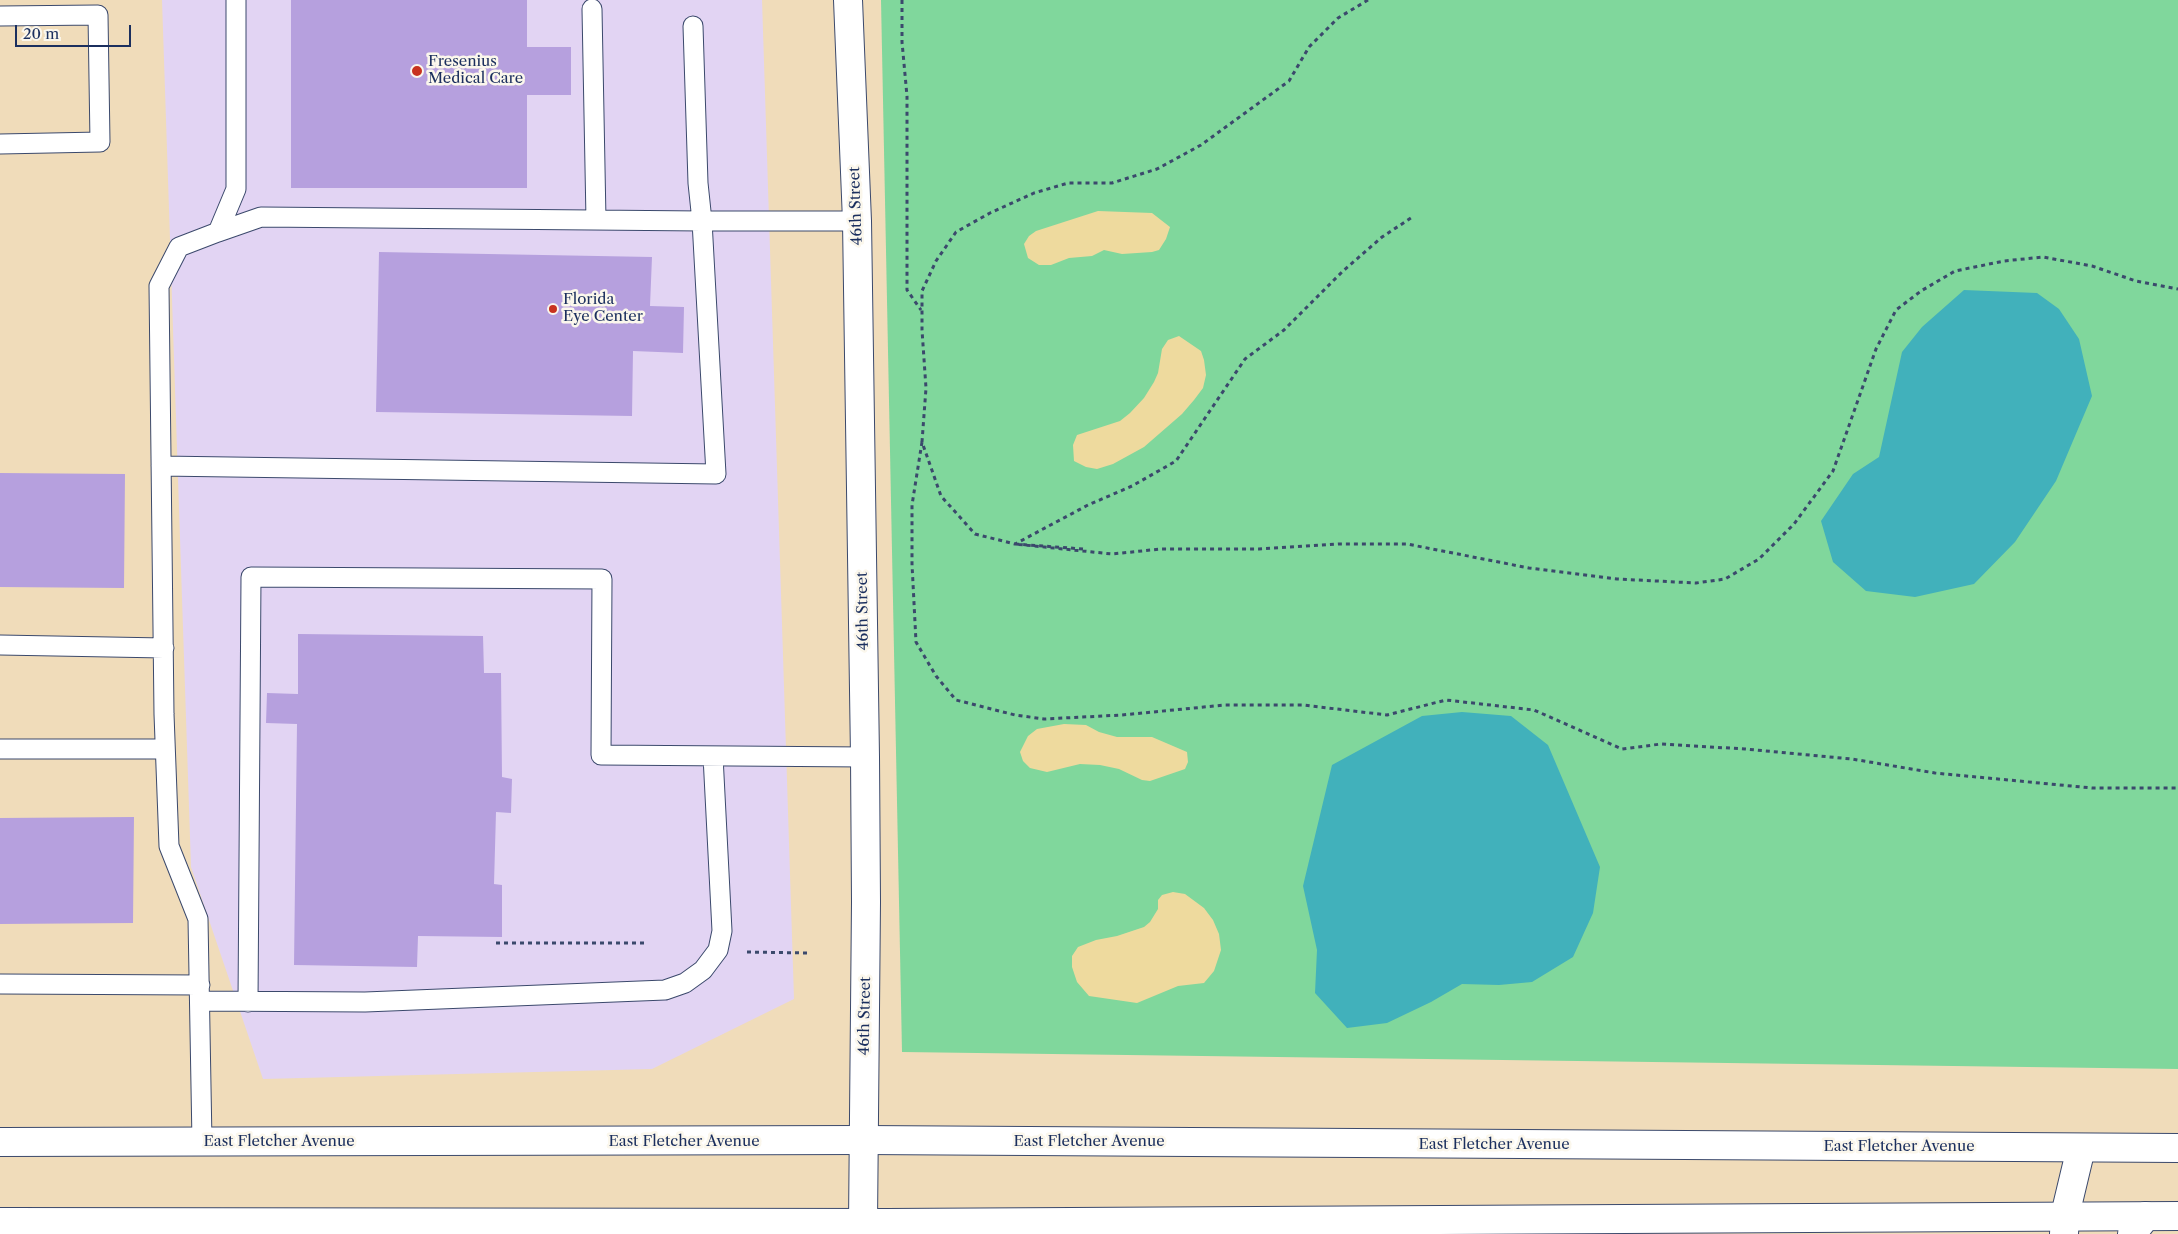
<!DOCTYPE html>
<style>
body{margin:0}
#map{position:relative;width:2178px;height:1234px;overflow:hidden;background:#f0dcba;font-family:"Libre Caslon Text",serif}
canvas{display:block}
.scale{position:absolute;left:15px;top:25px;width:116px;height:22px;box-sizing:border-box;border:2px solid #1b2f5e;border-top:0;padding-left:6px;font-size:15px;line-height:18px;white-space:nowrap;color:#1b2f5e;-webkit-text-stroke:4px #fbf7ec;paint-order:stroke}
</style>
<div id="map">
<canvas width="2178" height="1234"></canvas>
<div class="scale">20 m</div>
</div>
<script>
const ctx = document.querySelector('canvas').getContext('2d');
ctx.lineJoin = 'round';
function fillPath(path, color) { ctx.fillStyle = color; ctx.fill(path, 'evenodd'); }
const toPath = rows => new Path2D(rows.map(r => 'M' + r).join(''));
function stroke(path, color, width, dash) { ctx.strokeStyle = color; ctx.lineWidth = width; ctx.lineCap = dash ? 'butt' : 'round'; ctx.setLineDash(dash || []); ctx.stroke(path); }
function write(font, color, halo, rows, align = 'center') {
  ctx.font = font + ' "Libre Caslon Text",serif'; ctx.lineWidth = 5; ctx.setLineDash([]); ctx.textBaseline = 'middle'; ctx.strokeStyle = halo; ctx.fillStyle = color; for (const [text, x, y, turn = 0] of rows) {
    ctx.save(); ctx.translate(x, y); ctx.rotate((+turn || 0) * Math.PI / 180); ctx.textAlign = isNaN(turn) ? turn : align; if (halo) ctx.strokeText(text, 0, 0); ctx.fillText(text, 0, 0); ctx.restore();
  }
}
fillPath(toPath([
 [162,0,762,0,794,999,652,1069,263,1079,191,867]
]), '#e2d4f3');
fillPath(toPath([
 [881,0,2178,0,2178,1069,902,1052]
]), '#80d79c');
fillPath(toPath([
 [1098,211,1152,213,1170,227,1166,239,1159,250,1152,252,1122,254,1104,250,1092,256,1069,258,1051,265,1039,265,1028,258,1024,244,1029,236,1036,231],
 [1179,336,1201,351,1204,360,1206,375,1203,388,1194,400,1182,414,1144,447,1113,464,1097,469,1086,467,1074,461,1073,445,1077,435,1120,421,1130,413,1144,398,1154,382,1158,373,1162,349,1168,340],
 [1064,724,1086,725,1099,732,1117,737,1152,737,1187,752,1188,762,1185,769,1150,781,1142,780,1119,769,1100,765,1080,764,1047,772,1030,768,1023,761,1020,752,1028,736,1037,729],
 [1173,892,1185,894,1204,908,1213,920,1219,934,1221,950,1214,971,1204,983,1178,986,1137,1003,1089,996,1077,982,1072,967,1072,956,1078,947,1096,940,1117,936,1144,927,1150,922,1158,909,1158,900,1162,895]
]), '#eeda9e');
fillPath(toPath([
 [1964,290,2037,293,2059,309,2079,339,2092,396,2056,481,2015,542,1974,584,1915,597,1866,591,1833,562,1821,521,1853,474,1879,457,1902,352,1922,327],
 [1462,712,1511,716,1548,745,1600,867,1593,913,1573,957,1532,982,1499,985,1462,984,1431,1002,1387,1023,1347,1028,1315,993,1317,950,1303,886,1332,765,1422,716]
]), '#41b1bb');
fillPath(toPath([
 [291,0,527,0,527,47,571,47,571,95,527,95,527,188,291,188],
 [379,252,652,257,650,306,684,307,683,353,633,351,632,416,376,412],
 [0,473,125,474,124,588,0,587],
 [298,634,483,636,484,673,501,673,502,777,512,779,511,813,496,812,494,884,502,885,502,937,418,936,417,967,294,965,297,724,266,723,267,693,298,694],
 [134,817,133,923,0,924,0,818]
]), '#b6a0de');
const service = toPath([
 [592,9,596,220],
 [0,16,98,15,100,142,0,144],
 [693,26,698,183,702,221,857,221],
 [161,466,716,474,702,221,261,217,218,232],
 [0,645,164,648],
 [0,749,165,749],
 [0,984,200,985],
 [200,1001,365,1002,665,990,685,983,703,970,718,950,722,931,713,756],
 [248,1002,251,577,602,579,601,755,865,757],
 [202,1142,198,919,169,846,164,714,159,286,179,247,218,232,236,189,236,0]
]);
const minor = toPath([
 [2064,1234,2065,1215,2081,1148],
 [2132,1234,2146,1216]
]);
const tertiary = toPath([
 [848,0,857,221,865,757,866,902,863,1223]
]);
const secondary = toPath([
 [0,1142,864,1140,2178,1148],
 [0,1222,887,1223,2178,1216]
]);
stroke(service, '#3b496c', 21);
stroke(minor, '#3b496c', 30);
stroke(tertiary, '#3b496c', 30);
stroke(secondary, '#3b496c', 30);
stroke(toPath([
 [902,0,902,42,907,96,907,290,921,310],
 [1368,0,1338,18,1309,47,1289,81,1201,145,1157,169,1112,183,1068,183,1034,193,990,213,956,232,936,261,922,291,922,330,926,388,922,442,941,496,975,534,1015,544,1088,505,1132,486,1176,461,1245,359,1284,330,1343,271,1382,237,1411,218],
 [922,442,912,505,912,564,916,642,936,676,956,700,1015,715,1044,719,1122,715,1225,705,1303,705,1387,715,1446,700,1534,710,1622,749,1661,744,1745,749,1852,759,1935,773,2092,788,2178,788],
 [1083,549,1015,544,1112,554,1161,549,1259,549,1338,544,1407,544,1529,568,1617,579,1696,583,1725,579,1759,559,1794,524,1833,471,1876,349,1896,310,1921,291,1955,271,2004,261,2043,257,2092,266,2136,281,2178,289],
 [496,943,646,943],
 [747,952,807,953]
]), '#3b496c', 3, [4, 4]);
stroke(service, '#fff', 19);
stroke(minor, '#fff', 28);
stroke(tertiary, '#fff', 28);
stroke(secondary, '#fff', 28);
for (const [x, y, r, color] of [
 [417,71,6,"#c8321e"],
 [553,309,5,"#c8321e"]
]) { const dot = new Path2D(); dot.arc(x, y, r, 0, 2 * Math.PI); ctx.fillStyle = color; ctx.fill(dot); stroke(dot, '#fbf7ec', 2); }
write('15px', '#1b2f5e', '#fbf7ec', [
 ["Fresenius",428,62],
 ["Medical Care",428,79],
 ["Florida",563,300],
 ["Eye Center",563,317]
], 'left');
write('15px', '#1b2f5e', '#fbf7ec', [
 ["46th Street",856,206,-92],
 ["46th Street",863,611,-91],
 ["46th Street",865,1016,-89],
 ["East Fletcher Avenue",279,1142],
 ["East Fletcher Avenue",684,1142],
 ["East Fletcher Avenue",1089,1142],
 ["East Fletcher Avenue",1494,1145],
 ["East Fletcher Avenue",1899,1147]
]);
</script>
